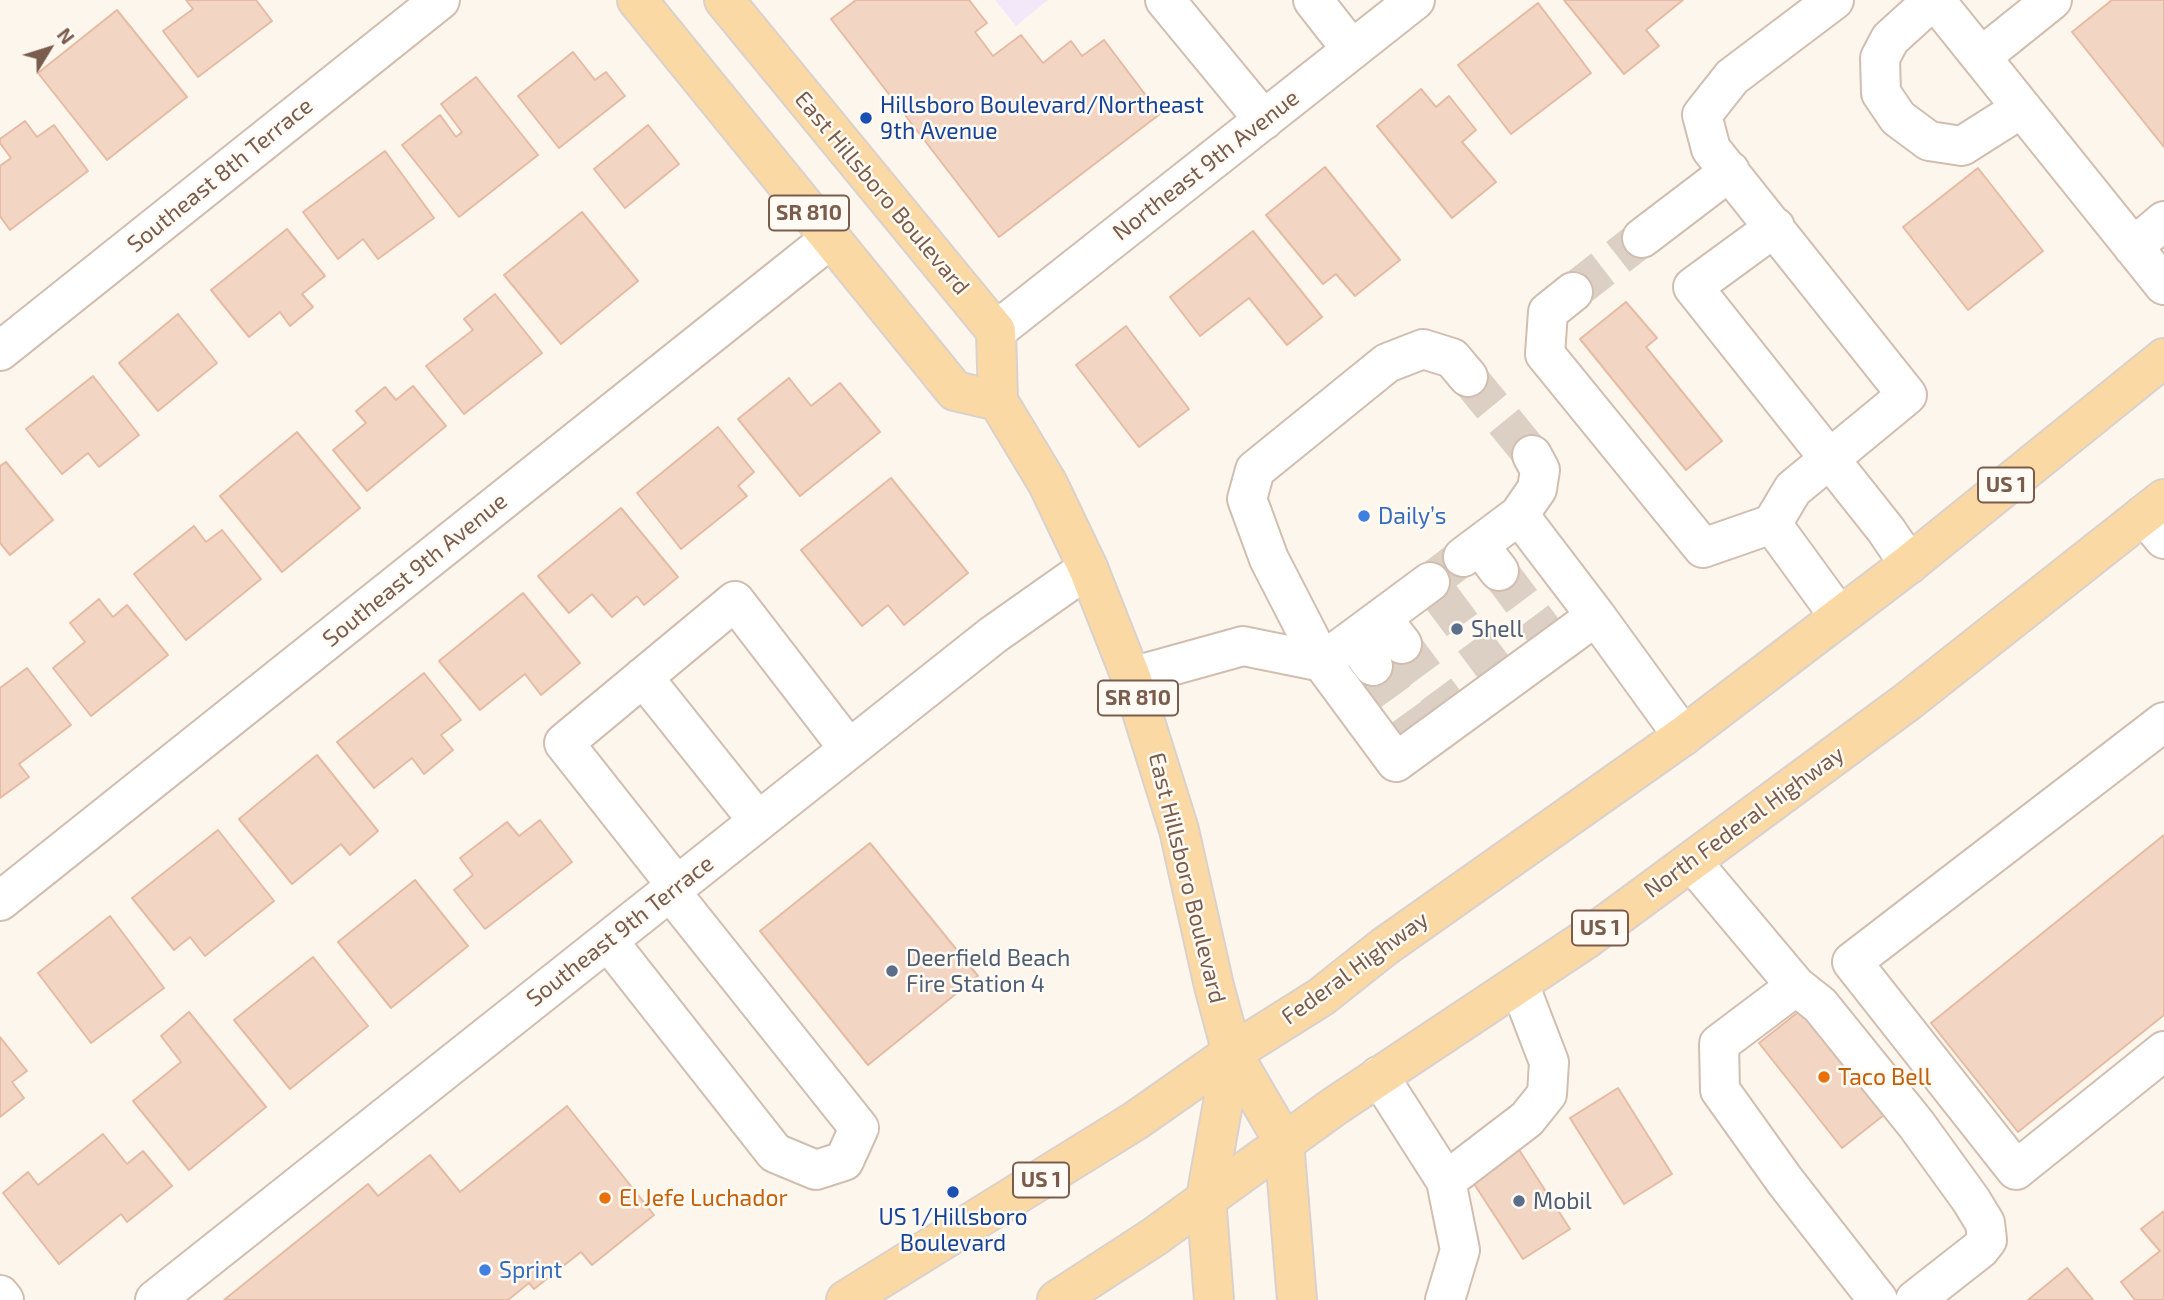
<!DOCTYPE html>
<meta charset="utf-8">
<style>
body{margin:0}
#map{position:relative;width:2164px;height:1300px;overflow:hidden;background:#fdf6ec;font-family:"Exo 2",sans-serif}
canvas{display:block}
.north{position:absolute;left:14px;top:14px;width:70px;height:70px;-webkit-text-stroke:5px #fffaf3;paint-order:stroke;rotate:52deg;font-size:19px;font-weight:700;line-height:28px;text-align:center;color:#7a5c4d}
.north::after{content:'';display:block;margin:auto;width:24px;height:32px;background:#7a5c4d;clip-path:polygon(50% 0,100% 100%,50% 72%,0 100%)}
</style>
<div id="map">
<canvas width="2164" height="1300"></canvas>
<div class="north">N</div>
</div>
<script>
const ctx = document.querySelector('canvas').getContext('2d');
ctx.lineJoin = 'round';
function fillPath(path, color) { ctx.fillStyle = color; ctx.fill(path, 'evenodd'); }
const toPath = rows => new Path2D(rows.map(r => 'M' + r).join(''));
function stroke(path, color, width, dash) { ctx.strokeStyle = color; ctx.lineWidth = width; ctx.lineCap = dash ? 'butt' : 'round'; ctx.setLineDash(dash || []); ctx.stroke(path); }
function write(font, color, halo, rows, align = 'center') {
  ctx.font = font + ' "Exo 2",sans-serif'; ctx.lineWidth = 5; ctx.setLineDash([]); ctx.textBaseline = 'middle'; ctx.strokeStyle = halo; ctx.fillStyle = color; for (const [text, x, y, turn = 0] of rows) {
    ctx.save(); ctx.translate(x, y); ctx.rotate((+turn || 0) * Math.PI / 180); ctx.textAlign = isNaN(turn) ? turn : align; if (halo) ctx.strokeText(text, 0, 0); ctx.fillText(text, 0, 0); ctx.restore();
  }
}
fillPath(toPath([
 [995,0,1048,0,1016,26]
]), '#f3e8fa');
const building = toPath([
 [186,0,256,0,272,21,198,77,163,31,193,9,186,0],
 [856,0,969,0,987,23,975,32,993,56,1021,35,1043,63,1071,41,1082,56,1104,40,1160,114,999,237,831,19,856,0],
 [1564,0,1683,0,1646,30,1659,46,1624,74,1564,0],
 [2112,0,2164,0,2164,147,2072,32,2112,0],
 [1538,3,1591,73,1511,134,1458,65,1538,3],
 [117,10,187,97,107,160,38,73,117,10],
 [573,52,595,80,606,72,625,96,559,148,518,96,573,52],
 [476,77,538,155,459,217,402,145,440,115,456,137,462,132,441,104,476,77],
 [1421,89,1436,107,1449,96,1476,130,1462,142,1496,182,1452,218,1377,126,1421,89],
 [25,121,37,137,54,125,88,171,10,230,0,216,0,166,11,158,0,143,0,139,25,121],
 [648,125,679,164,625,208,594,169,648,125],
 [385,151,434,218,378,259,363,239,338,259,303,212,385,151],
 [1325,167,1400,260,1355,296,1336,274,1323,284,1266,215,1325,167],
 [1978,168,2043,251,1968,310,1903,227,1978,168],
 [582,212,638,281,561,344,504,275,582,212],
 [287,229,325,276,302,294,313,307,290,326,280,312,249,337,211,290,287,229],
 [1253,231,1322,317,1287,345,1249,298,1200,336,1170,297,1253,231],
 [495,294,542,353,464,414,426,366,473,330,464,319,495,294],
 [1626,302,1657,338,1646,347,1722,441,1686,470,1580,339,1626,302],
 [178,314,217,363,158,411,119,363,178,314],
 [1126,326,1189,409,1139,447,1076,365,1126,326],
 [93,376,139,435,99,467,88,453,62,474,26,429,93,376],
 [789,378,811,406,840,383,880,432,800,496,738,419,789,378],
 [413,386,446,426,367,491,333,450,366,423,356,411,385,387,396,400,413,386],
 [718,427,754,472,738,486,747,496,681,549,637,493,718,427],
 [297,432,360,508,282,572,220,496,297,432],
 [6,462,53,520,10,555,0,543,0,466,6,462],
 [891,478,968,573,904,625,888,605,862,626,801,550,891,478],
 [621,508,678,577,644,605,637,596,612,617,592,594,569,613,538,576,621,508],
 [194,526,206,542,222,530,261,579,186,640,134,574,194,526],
 [523,593,580,663,541,695,525,674,480,710,439,661,523,593],
 [99,599,113,617,127,605,168,655,91,716,53,668,85,642,70,623,99,599],
 [27,668,71,725,19,764,29,777,0,798,0,688,27,668],
 [424,673,461,720,441,735,453,750,424,774,412,758,374,788,337,742,424,673],
 [317,755,378,831,350,855,341,844,292,884,239,819,317,755],
 [540,820,572,862,485,929,454,890,473,875,460,858,507,822,519,836,540,820],
 [218,830,274,901,205,956,190,937,174,950,132,898,218,830],
 [2164,835,2164,1015,2018,1132,1931,1023,2164,835],
 [870,843,978,976,868,1065,760,931,870,843],
 [415,880,468,946,391,1008,338,942,415,880],
 [110,916,164,988,91,1043,38,973,110,916],
 [313,957,368,1026,290,1089,234,1020,313,957],
 [1806,1006,1889,1111,1842,1148,1759,1043,1806,1006],
 [189,1012,266,1107,189,1170,133,1101,181,1062,161,1036,189,1012],
 [0,1037,27,1071,12,1082,24,1098,0,1117,0,1037],
 [1618,1088,1672,1174,1624,1204,1570,1118,1618,1088],
 [567,1106,654,1215,592,1265,581,1252,534,1289,529,1283,508,1300,224,1300,368,1184,378,1196,430,1155,460,1192,567,1106],
 [103,1134,127,1164,143,1151,172,1186,127,1222,121,1214,59,1264,3,1193,28,1172,38,1185,103,1134],
 [1514,1142,1570,1229,1523,1259,1467,1173,1514,1142],
 [2164,1211,2164,1300,2135,1300,2121,1282,2160,1251,2141,1229,2164,1211],
 [2067,1268,2093,1300,2028,1300,2067,1268]
]);
fillPath(building, '#f3d5c3');
stroke(building, '#e6bba3', 2);
stroke(toPath([
 [1573,292,1642,238],
 [1468,377,1532,455],
 [1463,557,1430,582,1494,668],
 [1499,571,1544,631],
 [1402,644,1445,702],
 [1373,666,1415,724]
]), '#dcd0c4', 38, [38, 19]);
const minor = toPath([
 [1165,0,1264,120],
 [1313,0,1352,50],
 [1933,0,1890,39,1880,58,1881,93,1898,118,1929,141,1962,146,2022,108],
 [1935,0,2164,285],
 [1981,57,2052,0],
 [1775,227,1693,287,1886,530,1909,564],
 [1642,238,1730,171],
 [2133,247,2164,221],
 [1573,292,1548,312,1545,354,1703,548,1772,524,1793,489,1907,395,1711,149,1702,115,1732,77,1834,0],
 [996,331,1415,0],
 [0,351,440,0],
 [1519,515,1537,489,1540,470,1532,455],
 [2144,515,2164,539],
 [1772,524,1839,616],
 [1479,545,1499,571],
 [1463,557,1519,515,1596,616],
 [1430,582,1322,662,1269,559,1247,499,1255,470,1387,363,1423,349,1452,358,1468,377],
 [1382,618,1402,644],
 [1353,639,1373,666],
 [643,677,758,821],
 [1131,677,1243,646,1322,662,1396,762,1596,616,1683,736],
 [2164,722,1852,962,2016,1170,2164,1051],
 [1692,862,1796,986,1719,1044,1720,1090,1785,1181,1878,1300],
 [677,886,564,743,735,601,849,749],
 [0,901,830,239],
 [608,941,775,1153,816,1170,844,1161,859,1128,670,891],
 [1796,986,1820,1005,1916,1124,1971,1200,1985,1223,1987,1240,1980,1249,1915,1300],
 [1379,1076,1446,1181,1460,1250,1445,1300],
 [1446,1181,1527,1119,1547,1094,1549,1062,1519,984],
 [0,1295,4,1300],
 [155,1300,993,635,1088,568]
]);
const major = toPath([
 [637,0,955,391,998,401],
 [724,0,996,331,998,401,1048,484,1088,568,1131,677,1179,830,1214,986,1232,1053,1284,1142,1297,1300],
 [846,1300,1135,1121,1232,1053,1321,997,1384,947,1683,736,1909,564,2164,358],
 [1057,1300,1154,1237,1335,1106,1586,939,1907,702,2164,499],
 [1214,1300,1206,1198,1232,1053]
]);
stroke(minor, '#d1beb0', 42);
stroke(major, '#dad1cd', 42);
stroke(minor, '#fff', 38);
stroke(major, '#fbd9a5', 38);
for (const [x, y, r, color] of [
 [866,118,7,"#1a4fb4"],
 [1364,516,7,"#3f7fe0"],
 [1457,629,7,"#5c6f8a"],
 [892,971,7,"#5c6f8a"],
 [1824,1077,7,"#e8710a"],
 [953,1192,7,"#1a4fb4"],
 [605,1198,7,"#e8710a"],
 [1519,1201,7,"#5c6f8a"],
 [485,1270,7,"#3f7fe0"]
]) { const dot = new Path2D(); dot.arc(x, y, r, 0, 2 * Math.PI); ctx.fillStyle = color; ctx.fill(dot); stroke(dot, '#fffaf3', 2.5); }
for (const [x, y, w] of [
 [809,213,80],
 [2006,485,56],
 [1138,698,80],
 [1600,928,56],
 [1041,1180,56]
]) { const box = new Path2D(); box.roundRect(x - w / 2, y - 17.5, w, 35, 5); ctx.fillStyle = '#fffaf3'; ctx.fill(box); stroke(box, '#7a5c4d', 2); }
write('bold 21px', '#7a5c4d', null, [
 ["SR 810",809,213],
 ["US 1",2006,485],
 ["SR 810",1138,698],
 ["US 1",1600,928],
 ["US 1",1041,1180]
]);
write('23px', '#164399', '#fffaf3', [
 ["Hillsboro Boulevard/Northeast",880,105],
 ["9th Avenue",880,131],
 ["US 1/Hillsboro",953,1217,"center"],
 ["Boulevard",953,1243,"center"]
], 'left');
write('23px', '#7a5c4d', '#fffaf3', [
 ["Northeast 9th Avenue",1206,165,-38],
 ["Southeast 8th Terrace",220,175,-39],
 ["East Hillsboro Boulevard",882,193,50],
 ["Southeast 9th Avenue",415,570,-39],
 ["North Federal Highway",1744,822,-36],
 ["East Hillsboro Boulevard",1187,878,76],
 ["Southeast 9th Terrace",620,931,-38],
 ["Federal Highway",1355,968,-36]
]);
write('23px', '#366cbe', '#fffaf3', [
 ["Daily’s",1378,516],
 ["Sprint",499,1270]
], 'left');
write('23px', '#4e5e75', '#fffaf3', [
 ["Shell",1471,629],
 ["Deerfield Beach",906,958],
 ["Fire Station 4",906,984],
 ["Mobil",1533,1201]
], 'left');
write('23px', '#c56008', '#fffaf3', [
 ["Taco Bell",1838,1077],
 ["El Jefe Luchador",619,1198]
], 'left');
</script>
